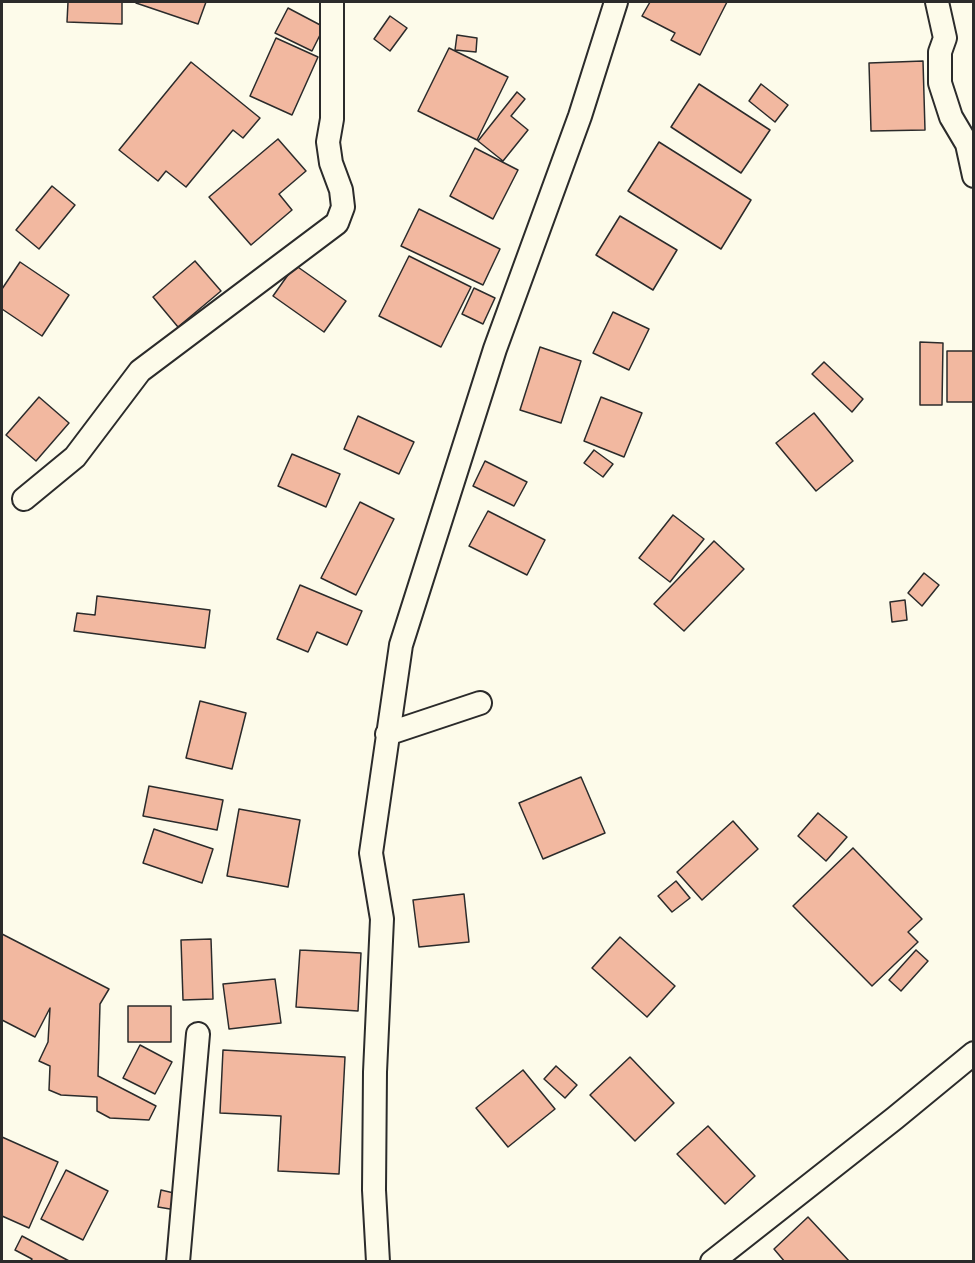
<!DOCTYPE html>
<style>
body{margin:0}
#map{position:relative;width:975px;height:1263px;overflow:hidden;background:#fdfbea;font-family:"Work Sans",sans-serif}
canvas{display:block}
.frame{position:absolute;inset:0;border:3px solid #2b2b2b;pointer-events:none}
</style>
<div id="map">
<canvas width="975" height="1263"></canvas>
<div class="frame"></div>
</div>
<script>
const ctx = document.querySelector('canvas').getContext('2d');
ctx.lineJoin = 'round';
function fillPath(path, color) { ctx.fillStyle = color; ctx.fill(path, 'evenodd'); }
const toPath = rows => new Path2D(rows.map(r => 'M' + r).join(''));
function stroke(path, color, width, dash) { ctx.strokeStyle = color; ctx.lineWidth = width; ctx.lineCap = dash ? 'butt' : 'round'; ctx.setLineDash(dash || []); ctx.stroke(path); }
const building = toPath([
 [68,2,122,2,122,24,67,22,68,2],
 [136,2,206,2,198,24,136,3,136,2],
 [650,2,727,2,700,55,671,40,675,33,642,16,650,2],
 [288,8,324,27,312,51,275,33,288,8],
 [390,16,407,28,390,51,374,39,390,16],
 [457,35,477,38,476,52,455,50,457,35],
 [276,38,318,57,292,115,250,96,276,38],
 [449,48,508,77,477,140,418,111,449,48],
 [923,61,925,130,871,131,869,63,923,61],
 [191,62,260,118,243,138,233,130,186,187,166,171,158,181,119,150,191,62],
 [699,84,770,130,741,173,671,127,699,84],
 [761,84,788,105,775,122,749,101,761,84],
 [517,92,525,99,511,116,528,130,503,161,478,141,517,92],
 [278,139,306,171,279,194,292,210,251,245,209,197,278,139],
 [659,142,751,200,721,249,628,191,659,142],
 [475,148,518,170,493,219,450,196,475,148],
 [52,186,75,205,39,249,16,230,52,186],
 [419,209,500,249,483,285,401,246,419,209],
 [620,216,677,250,653,290,596,255,620,216],
 [409,256,471,287,441,347,379,316,409,256],
 [195,261,221,291,178,327,153,297,195,261],
 [20,262,69,295,42,336,2,309,2,289,20,262],
 [295,265,346,301,324,332,273,296,295,265],
 [474,288,495,298,483,324,462,314,474,288],
 [613,312,649,329,629,370,593,353,613,312],
 [920,342,943,343,942,405,920,405,920,342],
 [540,347,581,361,561,423,520,410,540,347],
 [947,351,974,351,974,402,947,402,947,351],
 [824,362,863,399,852,412,812,374,824,362],
 [39,397,69,423,36,461,6,435,39,397],
 [601,397,642,413,624,457,584,441,601,397],
 [814,413,853,461,816,491,776,443,814,413],
 [358,416,414,442,399,474,344,449,358,416],
 [594,450,613,464,603,477,584,463,594,450],
 [292,454,340,474,326,507,278,486,292,454],
 [485,461,527,482,514,506,473,486,485,461],
 [360,502,394,519,356,595,321,578,360,502],
 [488,511,545,540,527,575,469,546,488,511],
 [673,515,704,539,670,582,639,558,673,515],
 [714,541,744,569,684,631,654,604,714,541],
 [924,573,939,585,922,606,908,593,924,573],
 [300,585,362,611,347,645,317,632,308,652,277,639,300,585],
 [97,596,210,610,205,648,74,631,77,613,95,615,97,596],
 [905,600,907,620,892,622,890,602,905,600],
 [200,701,246,713,232,769,186,758,200,701],
 [581,777,605,833,543,859,519,803,581,777],
 [149,786,223,800,217,830,143,816,149,786],
 [239,809,300,820,288,887,227,876,239,809],
 [818,813,847,837,826,861,798,836,818,813],
 [733,821,758,849,702,900,677,872,733,821],
 [154,829,213,849,202,883,143,863,154,829],
 [853,848,922,919,908,932,918,942,872,986,793,906,853,848],
 [676,881,690,898,672,912,658,896,676,881],
 [464,894,469,942,419,947,413,900,464,894],
 [2,934,109,989,100,1004,98,1076,156,1106,149,1120,110,1118,97,1111,97,1097,61,1095,49,1090,50,1066,39,1061,48,1042,50,1008,35,1037,2,1020,2,934],
 [620,937,675,986,647,1017,592,968,620,937],
 [211,939,213,999,183,1000,181,940,211,939],
 [300,950,361,953,358,1011,296,1007,300,950],
 [916,950,928,961,901,991,889,980,916,950],
 [275,979,281,1023,229,1029,223,984,275,979],
 [128,1006,171,1006,171,1042,128,1042,128,1006],
 [140,1045,172,1062,155,1094,123,1078,140,1045],
 [223,1050,345,1057,339,1174,278,1171,281,1116,220,1113,223,1050],
 [630,1057,674,1103,635,1141,590,1095,630,1057],
 [556,1066,577,1085,565,1098,544,1079,556,1066],
 [523,1070,555,1109,508,1147,476,1108,523,1070],
 [708,1126,755,1176,725,1204,677,1154,708,1126],
 [2,1137,58,1162,29,1228,2,1216,2,1137],
 [66,1170,108,1191,83,1240,41,1219,66,1170],
 [161,1190,178,1194,176,1210,158,1207,161,1190],
 [808,1217,850,1262,785,1262,774,1249,808,1217],
 [22,1236,71,1262,30,1262,32,1259,15,1250,22,1236]
]);
fillPath(building, '#f2b8a0');
stroke(building, '#2b2b2b', 1.5);
const street = toPath([
 [937,2,945,38,940,52,940,83,951,117,967,144,974,176],
 [24,499,75,457,140,371,337,223,343,207,341,190,331,163,328,142,332,119,332,2],
 [387,734,480,703],
 [178,1262,198,1034],
 [378,1262,374,1190,375,1072,382,919,371,853,401,645,495,349,580,116,616,2],
 [712,1262,895,1118,974,1053]
]);
stroke(street, '#2b2b2b', 26);
stroke(street, '#fdfbea', 22);
</script>
